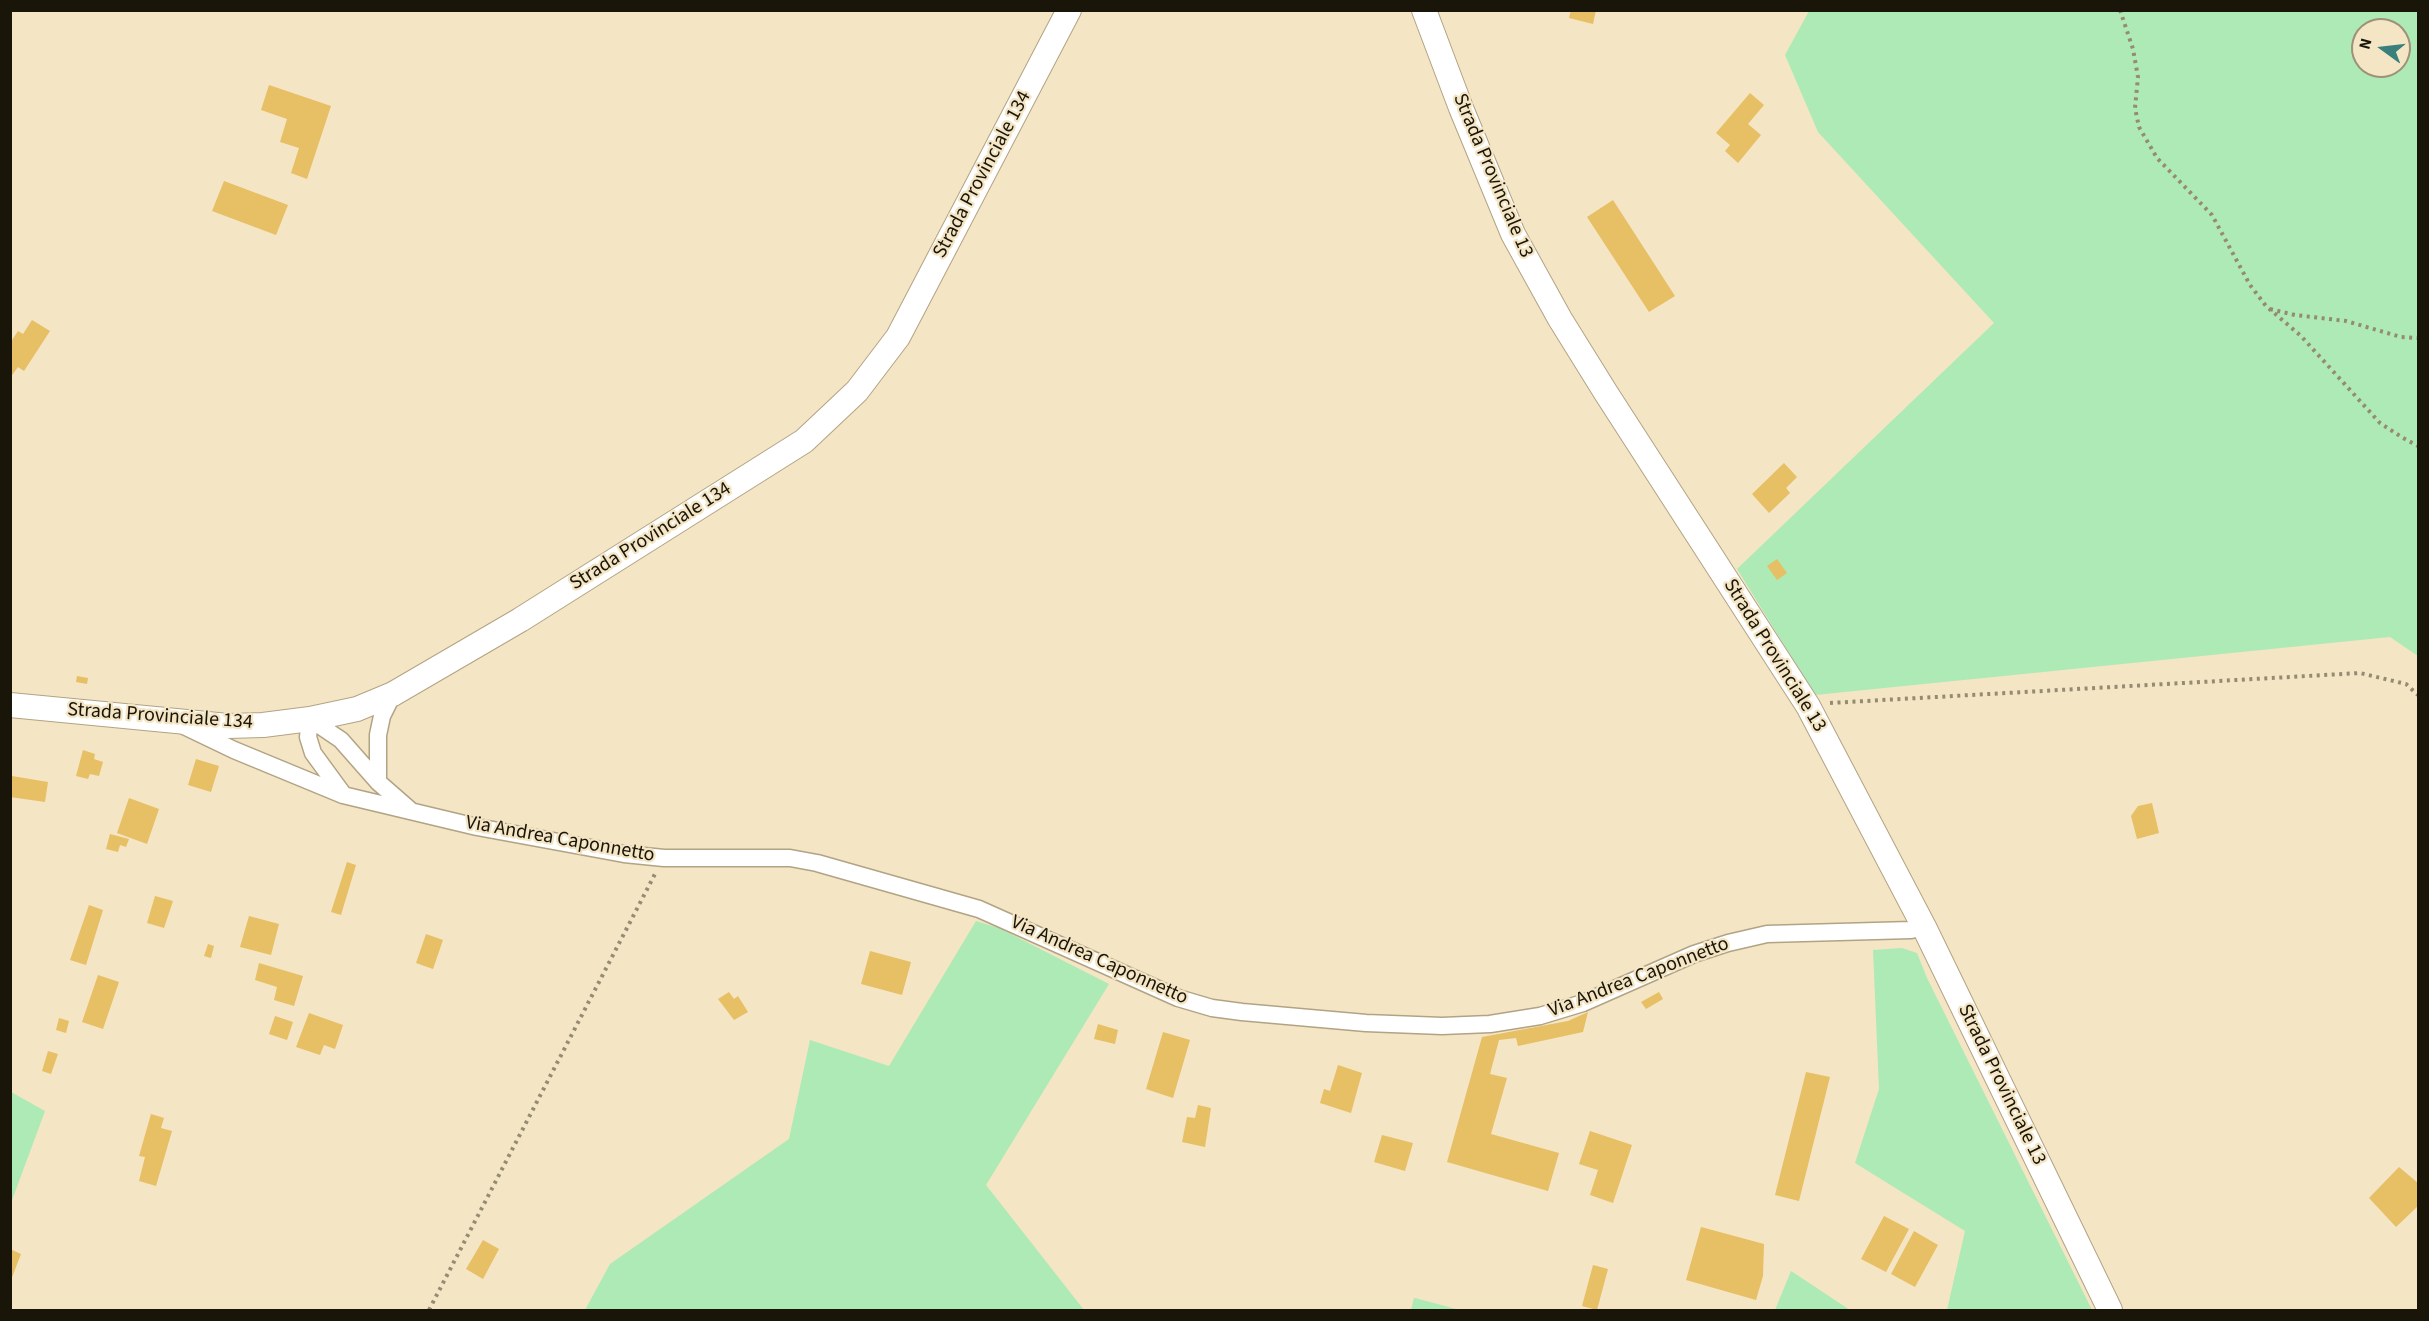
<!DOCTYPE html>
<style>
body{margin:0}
#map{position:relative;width:2429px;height:1321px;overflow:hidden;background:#f4e5c4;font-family:"Source Sans 3",sans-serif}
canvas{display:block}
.frame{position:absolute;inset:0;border:12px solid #1a1509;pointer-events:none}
.north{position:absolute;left:2351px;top:18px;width:60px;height:60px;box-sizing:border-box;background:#f4e5c4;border:2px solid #9d9279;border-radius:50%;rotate:285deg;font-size:16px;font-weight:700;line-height:24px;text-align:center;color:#1a1509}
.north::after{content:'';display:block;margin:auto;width:21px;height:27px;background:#39807c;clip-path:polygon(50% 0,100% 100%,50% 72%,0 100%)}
</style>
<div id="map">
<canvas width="2429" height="1321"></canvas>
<div class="frame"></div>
<div class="north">N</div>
</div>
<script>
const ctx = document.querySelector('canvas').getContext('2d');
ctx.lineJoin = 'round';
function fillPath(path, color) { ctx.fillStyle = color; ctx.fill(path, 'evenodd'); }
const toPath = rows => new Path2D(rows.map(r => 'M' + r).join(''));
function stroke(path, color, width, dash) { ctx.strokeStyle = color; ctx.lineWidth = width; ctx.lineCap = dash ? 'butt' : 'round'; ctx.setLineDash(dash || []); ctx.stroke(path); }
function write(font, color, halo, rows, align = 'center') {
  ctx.font = font + ' "Source Sans 3",sans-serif'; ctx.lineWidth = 4.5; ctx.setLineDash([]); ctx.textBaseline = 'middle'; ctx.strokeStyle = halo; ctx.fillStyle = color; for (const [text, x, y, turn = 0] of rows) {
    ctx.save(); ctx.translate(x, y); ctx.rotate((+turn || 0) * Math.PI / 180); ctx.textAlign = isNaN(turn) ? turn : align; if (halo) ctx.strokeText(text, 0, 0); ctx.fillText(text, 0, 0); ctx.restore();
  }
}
fillPath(toPath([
 [1809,11,2418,11,2418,656,2390,637,1815,695,1737,569,1994,323,1818,132,1785,55],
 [2363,30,2399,30,2399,66,2363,66],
 [976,921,999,928,1109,984,986,1185,1084,1310,585,1310,610,1264,789,1139,810,1040,889,1066],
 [1902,948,1917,953,1927,978,2092,1310,1947,1310,1965,1231,1855,1163,1879,1089,1873,950],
 [11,1092,45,1111,11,1203],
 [1791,1271,1850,1310,1775,1310],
 [1414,1298,1415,1298,1460,1310,1411,1310]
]), '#adeab5');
fillPath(toPath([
 [1571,10,1596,10,1593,24,1569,18],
 [269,85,331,106,307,179,291,173,299,148,280,142,287,119,261,110],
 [1750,93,1764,105,1748,124,1761,135,1738,163,1725,151,1730,145,1716,133],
 [224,181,288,205,276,235,212,211],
 [1613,200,1675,296,1649,312,1587,217],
 [32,320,50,331,24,371,18,367,10,378,10,343,18,331,23,334],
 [1784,463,1797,477,1786,488,1790,493,1769,513,1752,494],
 [1777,559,1787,573,1777,580,1767,566],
 [77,676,88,678,87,684,76,682],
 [83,750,95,754,94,759,103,762,99,776,90,774,88,779,76,776],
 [196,759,219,766,211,792,188,785],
 [12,776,48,782,45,802,10,797],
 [129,798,159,809,147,844,117,833],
 [2152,803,2159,833,2137,839,2131,816,2138,806],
 [110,834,129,839,126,847,120,845,118,852,106,849],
 [347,862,356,865,341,915,331,912],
 [155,896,173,901,164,928,147,923],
 [89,905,103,910,86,965,70,960],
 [249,916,279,924,271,955,240,947],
 [426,934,443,940,433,969,416,963],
 [208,944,214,946,211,958,204,956],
 [870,951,911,962,902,995,861,984],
 [259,963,303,976,294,1006,274,1000,277,987,255,980],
 [98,975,119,982,103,1029,82,1022],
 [729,992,734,999,738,996,748,1012,734,1020,718,999],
 [1659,992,1663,999,1646,1009,1641,1002],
 [1588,1012,1583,1032,1518,1046,1516,1038,1499,1040,1490,1074,1507,1078,1491,1134,1559,1153,1548,1191,1447,1162,1482,1037,1568,1021],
 [309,1013,343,1025,335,1049,324,1045,320,1055,296,1047],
 [275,1016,293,1022,287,1040,269,1034],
 [59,1018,69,1021,66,1033,56,1030],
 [1098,1024,1118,1030,1115,1044,1094,1039],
 [1163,1032,1190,1040,1173,1098,1146,1089],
 [48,1051,58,1054,51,1074,42,1071],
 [1338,1065,1362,1073,1351,1113,1320,1103,1324,1089,1330,1091],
 [1806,1072,1830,1077,1799,1201,1775,1195],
 [1198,1105,1211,1108,1205,1147,1182,1142,1187,1117,1195,1118],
 [151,1114,164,1118,161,1128,172,1131,156,1186,139,1181,145,1157,139,1156],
 [1590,1131,1632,1145,1613,1203,1590,1195,1598,1170,1579,1164],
 [1382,1135,1413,1143,1405,1171,1374,1162],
 [2399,1167,2418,1183,2418,1206,2396,1227,2369,1198],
 [1884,1216,1909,1229,1886,1272,1861,1259],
 [1701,1227,1764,1244,1763,1276,1756,1300,1686,1280],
 [1914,1231,1938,1245,1915,1287,1891,1274],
 [483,1240,499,1249,483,1279,466,1269],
 [10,1249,21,1254,11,1280,10,1280],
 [1593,1265,1608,1269,1597,1310,1582,1306]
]), '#e7bf64');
const street = toPath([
 [310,719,341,740,378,782,410,810],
 [310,719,308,737,313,753,343,794],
 [184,726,234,750,343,795,477,827,624,854,664,858,790,858,817,863,979,909,1178,998,1212,1008,1242,1012,1366,1023,1442,1026,1490,1024,1540,1016,1583,1003,1694,954,1728,943,1767,934,1911,930,1924,927],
 [378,782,378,735,382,716,393,694]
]);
const secondary = toPath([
 [1424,10,1461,108,1513,234,1560,319,1606,393,1808,706,1924,927,2110,1310],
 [10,705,228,726,263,725,310,719,357,709,393,694,520,620,804,441,857,391,898,337,1069,10]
]);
stroke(street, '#b2a384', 19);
stroke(secondary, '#b2a384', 26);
stroke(toPath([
 [2120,10,2133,49,2138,77,2135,108,2139,127,2157,158,2212,215,2250,285,2266,306,2301,336,2380,423,2403,438,2418,446],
 [2270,309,2295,315,2346,321,2401,337,2418,338],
 [1830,703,2360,673,2406,684,2418,695],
 [429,1310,655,874]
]), '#958b73', 4, [3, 4.5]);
stroke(street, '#fff', 16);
stroke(secondary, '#fff', 24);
write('20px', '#1a1509', '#f4e5c4', [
 ["Strada Provinciale 134",983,175,-62],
 ["Strada Provinciale 13",1492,176,67],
 ["Strada Provinciale 134",651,537,-32],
 ["Strada Provinciale 13",1774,656,58],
 ["Strada Provinciale 134",160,717,4],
 ["Via Andrea Caponnetto",560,840,10],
 ["Via Andrea Caponnetto",1099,961,24],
 ["Via Andrea Caponnetto",1639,978,-21],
 ["Strada Provinciale 13",2001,1085,64]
]);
</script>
